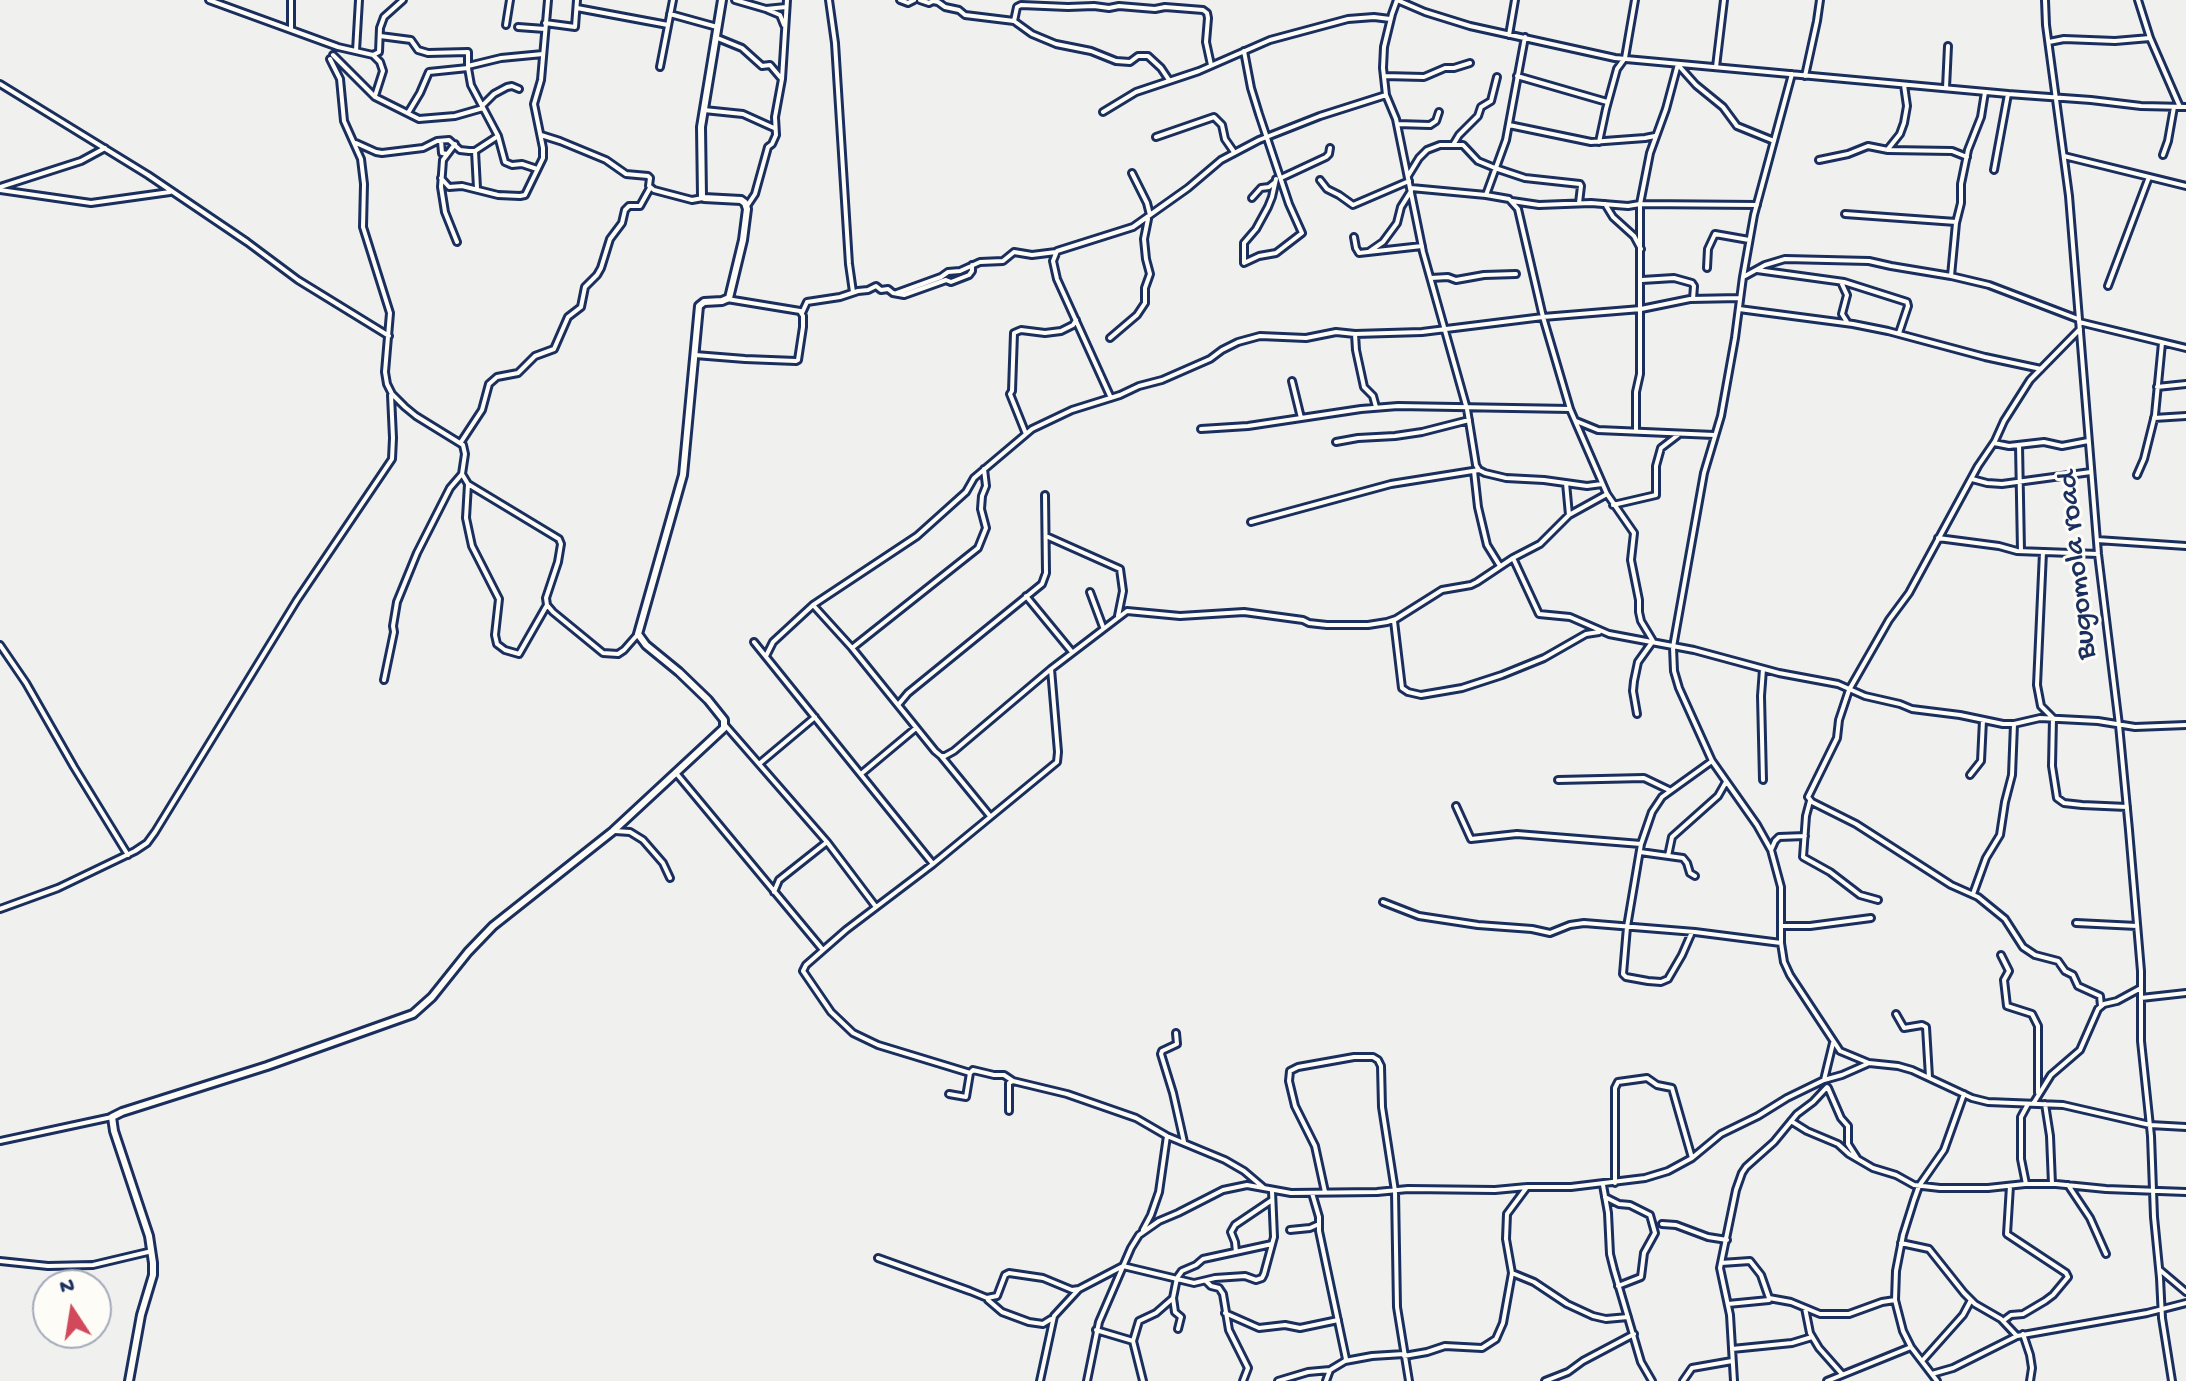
<!DOCTYPE html>
<style>
body{margin:0}
#map{position:relative;width:2186px;height:1381px;overflow:hidden;background:#f0f0ee;font-family:"Gochi Hand",sans-serif}
canvas{display:block}
.north{position:absolute;left:32px;top:1269px;width:80px;height:80px;box-sizing:border-box;background:#fdfcf7;border:2px solid #a3aaba;border-radius:50%;rotate:348deg;font-size:22px;font-weight:700;line-height:32px;text-align:center;color:#1b2f5e}
.north::after{content:'';display:block;margin:auto;width:28px;height:36px;background:#d1495b;clip-path:polygon(50% 0,100% 100%,50% 72%,0 100%)}
</style>
<div id="map">
<canvas width="2186" height="1381"></canvas>
<div class="north">N</div>
</div>
<script>
const ctx = document.querySelector('canvas').getContext('2d');
ctx.lineJoin = 'round';
const toPath = rows => new Path2D(rows.map(r => 'M' + r).join(''));
function stroke(path, color, width, dash) { ctx.strokeStyle = color; ctx.lineWidth = width; ctx.lineCap = dash ? 'butt' : 'round'; ctx.setLineDash(dash || []); ctx.stroke(path); }
function write(font, color, halo, rows, align = 'center') {
  ctx.font = font + ' "Gochi Hand",sans-serif'; ctx.lineWidth = 6; ctx.setLineDash([]); ctx.textBaseline = 'middle'; ctx.strokeStyle = halo; ctx.fillStyle = color; for (const [text, x, y, turn = 0] of rows) {
    ctx.save(); ctx.translate(x, y); ctx.rotate((+turn || 0) * Math.PI / 180); ctx.textAlign = isNaN(turn) ? turn : align; if (halo) ctx.strokeText(text, 0, 0); ctx.fillText(text, 0, 0); ctx.restore();
  }
}
const street = toPath([
 [209,0,338,47,373,55,379,52,380,28,384,17,403,0],
 [291,0,291,30],
 [735,0,766,9,786,7],
 [829,0,835,43,849,264,853,292],
 [900,0,908,3,914,0],
 [920,0,929,3,933,1,938,2,945,7,959,10,965,15,1014,21,1032,34,1056,44,1091,51,1116,61,1130,62,1138,56,1148,56,1161,68,1169,80],
 [1397,0,1425,12,1470,26,1615,58,2008,94,2091,100,2141,106,2186,107],
 [1397,0,1392,14,1384,47,1383,68,1386,95,1396,119,1423,252,1467,409,1476,465,1479,470,1485,473,1506,478,1544,480,1587,486,1602,484],
 [2045,0,2046,25,2069,196,2098,554,2119,725,2129,830,2141,971,2141,1041,2151,1136,2154,1217,2160,1278,2162,1318,2172,1381],
 [2138,0,2150,38,2180,107],
 [577,8,668,25],
 [768,10,780,15,784,25],
 [670,14,717,27],
 [1014,21,1017,7,1021,5,1068,7,1094,6,1109,8,1119,6,1155,9,1165,7,1203,10,1207,13,1208,18,1206,42,1211,65],
 [545,23,575,27,577,0],
 [506,25,510,0],
 [518,27,545,29],
 [1509,35,1515,0],
 [380,36,411,40,418,50,428,53,468,52,468,68,471,85,498,136,505,162,512,165,522,164,537,169],
 [715,37,742,48,762,66,770,65,781,78],
 [2049,42,2064,39,2115,41,2150,38],
 [356,51,359,0],
 [1244,51,1251,88,1259,114,1289,204,1302,233,1276,253,1259,256,1244,263,1244,243,1256,229,1268,207,1272,197,1276,179],
 [333,55,375,97,419,119,455,116,483,108],
 [373,55,380,62,383,71,375,96],
 [330,59,340,79,344,121,361,159,364,184,363,227,390,313,385,372,387,384,392,394,405,407,416,416,463,445,465,454,462,474,468,484,559,539,561,544,558,562,546,598,547,605,553,612,603,653,618,654,624,650,638,634],
 [468,66,501,58,543,54],
 [1679,66,1696,85,1723,107,1737,126,1774,141],
 [660,67,673,0],
 [1716,67,1724,0],
 [1792,74,1754,215,1743,277,1735,338,1721,416,1704,473,1673,647,1674,671,1679,688,1712,761,1757,825,1771,850,1781,887,1781,943,1784,962,1790,975,1840,1051,1869,1063,1898,1066,1912,1070,1972,1098,1988,1102,2063,1105,2150,1125,2186,1127],
 [1384,76,1424,77,1445,68,1454,68,1470,63],
 [1517,76,1607,102],
 [1805,76,1817,21,1820,0],
 [0,84,148,175,247,242,298,280,389,336],
 [1946,88,1948,46],
 [482,106,494,94,507,87,512,86,519,89],
 [704,110,743,114,774,128],
 [1103,112,1136,92,1199,71,1270,40,1348,19,1374,17,1390,19],
 [408,113,420,93,429,72,468,68],
 [1397,124,1430,125,1436,121,1439,112],
 [1509,125,1591,142,1645,138,1655,136],
 [541,135,560,141,606,160,626,174,648,176,650,178,649,186,654,190,692,200,703,198],
 [1156,137,1214,117,1222,125,1225,139,1234,152],
 [441,141,442,153,447,154],
 [1599,142,1606,109,1617,69,1625,58,1635,0],
 [356,143,376,152,382,153,423,148,437,141,449,140,460,150,469,151,475,151,498,136],
 [455,144,443,160,441,187,445,212,457,242],
 [1453,145,1459,135,1478,116,1481,107,1491,101,1497,77],
 [1888,149,1900,134,1904,123,1907,106,1904,85],
 [475,151,477,188],
 [2163,155,2168,141,2174,107],
 [2064,156,2186,186],
 [1819,160,1848,154,1868,146,1888,150,1952,151,1967,157],
 [1994,170,2008,94],
 [1132,173,1147,203,1150,215],
 [1408,176,1419,158,1427,150,1440,145,1463,145,1478,161,1495,168,1525,178,1580,184,1581,186,1579,203],
 [441,178,449,187,462,186,498,195,520,196,525,195,543,158,543,148,534,104,541,80,548,0],
 [1281,178,1326,157,1329,154,1330,148],
 [1320,180,1327,189,1339,195,1353,205,1409,181],
 [0,187,81,161,105,148],
 [1411,188,1486,195,1509,199,1518,209,1543,317,1570,409,1607,494,1634,533,1631,560,1639,600,1639,612,1641,621,1653,641,1638,662,1634,681,1633,691,1637,714],
 [0,190,91,203,170,192],
 [1486,195,1506,140,1525,37],
 [1252,198,1261,188,1269,187,1274,183],
 [1512,201,1539,205,1591,203,1628,206,1640,204,1757,205],
 [1605,204,1613,217,1634,236,1641,249],
 [747,206,755,194,768,147,772,144,776,135,775,117,782,79,787,0],
 [1845,214,1956,222],
 [1354,237,1356,248,1359,253,1422,246],
 [1370,251,1383,242,1397,223,1401,207,1411,191],
 [1707,268,1708,249,1715,234,1749,240],
 [1757,270,1844,282,1907,302,1908,306,1899,333],
 [1745,276,1765,265,1785,259,1869,261,1891,266,1951,276,1989,285,2078,319],
 [1951,276,1956,223,1961,203,1961,184,1968,150,1981,117,1985,92],
 [1431,278,1448,277,1456,280,1484,275,1516,274],
 [1642,280,1674,278,1692,283,1694,286,1693,299],
 [1841,282,1847,295,1842,314,1847,322],
 [2108,286,2149,177],
 [897,293,941,277,948,272,960,271,980,262,1003,261,1014,252,1032,255,1056,252],
 [1739,309,1853,324,1888,331,1985,357,2041,369],
 [802,313,807,302,840,297,858,291,868,290,876,286,881,290,888,289,893,293,904,295,946,280,951,282,969,275,972,271,972,265],
 [2079,322,2186,348],
 [2080,329,2030,380,2004,421,1995,441,1978,466,1909,593,1889,620,1849,690,1839,720,1837,738,1808,797,1812,802,1856,824,1951,885,1978,897,2005,919,2023,947,2035,955,2058,961,2065,971,2073,975,2078,986,2100,996,2101,1006],
 [1355,334,1356,350,1364,387,1373,396,1376,407],
 [1110,338,1137,315,1145,303,1145,288,1150,274,1146,259,1144,239,1148,219],
 [695,355,745,359,796,361,798,360,803,327,803,316,800,311,727,299],
 [1292,381,1301,418],
 [2157,387,2186,384],
 [1111,398,1057,279,1053,261,1057,251,1133,227,1188,188,1221,160,1259,140,1320,116,1386,95],
 [2154,418,2186,416],
 [1576,421,1598,430,1714,435],
 [1201,429,1248,426,1361,409,1398,406,1570,409],
 [1636,431,1636,392,1640,374,1640,204,1650,153,1666,109,1678,64],
 [1026,434,1010,394,1012,391,1014,333,1021,330,1045,333,1061,331,1073,325,1076,320],
 [461,442,482,410,489,384,497,377,518,373,535,356,554,349,568,317,581,307,585,287,597,275,601,268,610,239,622,223,625,210,629,206,640,206,650,188],
 [1336,442,1358,438,1395,436,1422,432,1469,420],
 [1994,443,2009,446,2044,442,2062,446,2088,441],
 [2019,445,2021,551],
 [1474,471,1478,507,1487,545,1500,566],
 [2137,475,2144,459,2155,415,2162,343],
 [1972,479,1987,483,2002,484,2091,472],
 [1566,483,1569,515],
 [468,484,466,518,472,546,499,599,495,635,497,644,505,650,519,654,547,605],
 [1613,505,1656,495,1656,466,1661,448,1678,435],
 [1251,522,1391,484,1479,470],
 [1046,536,1120,569,1123,591,1118,616],
 [1938,538,1999,546,2017,551,2098,554],
 [2097,540,2186,546],
 [2043,552,2037,685,2041,706,2053,718,2052,766,2057,798,2064,803,2082,805,2127,807],
 [1513,558,1539,614,1570,617,1609,634,1694,650,1779,673,1838,684,1865,696,1900,704,1912,709,1960,715,2003,724,2014,724,2040,718,2098,721,2135,727,2186,725],
 [1090,592,1103,627],
 [1026,596,1072,652],
 [813,605,852,648,935,751,941,756,945,756,954,751,1051,669,1127,611,1180,616,1244,612,1303,620,1309,623,1327,625,1368,625,1387,622,1396,619,1442,590,1471,585,1477,582,1513,558,1540,544,1569,515,1607,494],
 [1394,621,1402,688,1408,692,1421,695,1462,688,1502,675,1544,658,1586,634,1599,632],
 [754,642,933,864],
 [0,645,26,683,74,767,128,855],
 [852,648,978,548,986,528,981,509,982,496,986,486,984,469],
 [766,656,773,642,813,605,917,536,966,492,974,478,1032,429,1072,410,1120,395,1139,386,1162,380,1210,359,1222,350,1238,342,1260,336,1306,338,1336,332,1355,334,1422,332,1543,317,1641,309,1690,299,1740,298],
 [1763,669,1761,696,1763,780],
 [384,680,394,632,393,626,397,602,417,553,450,488,462,474],
 [898,705,908,693,1042,584,1046,573,1045,495],
 [725,725,827,842,876,907],
 [941,756,990,816],
 [759,764,815,717],
 [676,773,823,950],
 [861,774,916,728],
 [1970,775,1981,761,1983,720],
 [1558,780,1644,778,1669,790],
 [1810,801,1806,816,1803,857,1830,872,1860,895,1878,900],
 [1456,806,1471,839,1517,834,1641,844,1652,812,1662,797,1712,761],
 [615,831,630,832,643,840,663,863,670,878],
 [1641,844,1627,927,1623,974,1626,977,1648,981,1661,982,1668,979,1682,955,1692,932],
 [1771,850,1775,841,1779,837,1805,836],
 [1640,852,1683,858,1687,863,1690,873,1695,876],
 [1668,856,1672,837,1718,796,1726,782],
 [774,892,779,880,827,842],
 [1973,894,1986,858,2000,835,2005,802,2012,775,2014,724],
 [1383,902,1419,916,1478,925,1532,929,1550,933,1570,925,1584,923,1695,932,1781,943],
 [0,909,58,888,135,851,147,843,155,832,297,600,392,459,393,438,391,395],
 [2076,923,2137,926],
 [1781,926,1810,926,1871,918],
 [2001,955,2009,971,2004,980,2007,1006,2032,1014,2038,1026,2038,1093],
 [2141,998,2186,993],
 [1896,1014,1904,1028,1922,1025,1926,1027,1929,1077],
 [1176,1033,1177,1044,1162,1051,1161,1054,1173,1093,1184,1142],
 [970,1073,878,1045,853,1033,831,1012,803,971,806,965,846,930,933,864,1057,762,1058,752,1051,669],
 [1824,1080,1833,1043],
 [1828,1088,1841,1118,1848,1126,1848,1144,1857,1158],
 [949,1094,966,1097,970,1073,973,1070,994,1075,1004,1075,1013,1081],
 [2033,1104,2051,1075,2080,1050,2098,1009,2104,1004,2117,1001,2141,988],
 [2045,1104,2050,1136,2052,1184],
 [1009,1111,1009,1083,1013,1081,1067,1094,1136,1118,1167,1136,1225,1160,1244,1171,1264,1188],
 [1791,1121,1807,1131,1838,1144,1849,1154,1873,1168,1896,1175,1914,1185,1940,1188,1988,1188,2025,1184,2056,1184,2106,1189,2186,1192],
 [0,1141,112,1117],
 [1615,1183,1615,1088,1618,1082,1647,1078,1657,1085,1672,1088,1692,1158],
 [2026,1184,2021,1159,2021,1117,2028,1104],
 [1603,1185,1608,1213,1610,1254,1614,1270,1641,1362,1652,1381],
 [2068,1185,2090,1218,2106,1254],
 [1325,1192,1315,1146,1295,1106,1289,1081,1290,1071,1298,1067,1354,1057,1373,1057,1378,1060,1381,1066,1382,1107,1395,1191,1397,1307,1409,1381],
 [1312,1193,1319,1217,1319,1231,1346,1359,1345,1361,1330,1370,1326,1381],
 [1605,1197,1619,1204,1630,1205,1650,1215,1655,1233,1644,1253,1641,1277,1618,1286],
 [1662,1224,1676,1225,1708,1237,1727,1240],
 [1143,1230,1151,1215,1159,1192,1167,1136],
 [1290,1230,1310,1228,1319,1224],
 [1901,1243,1929,1249,1964,1293,1975,1304,2001,1319,2017,1336],
 [1236,1252,1235,1242,1231,1232,1235,1225,1272,1200],
 [878,1258,970,1291,987,1298,997,1296,1005,1275,1009,1273,1043,1278,1072,1290,1079,1289,1123,1266,1194,1283,1215,1278,1245,1276,1256,1280,1262,1278,1264,1274,1274,1237,1272,1191],
 [0,1261,48,1266,93,1265,152,1251],
 [1721,1263,1750,1261,1761,1275,1769,1298,1791,1302,1820,1314,1849,1314,1882,1302,1895,1300],
 [2160,1270,2186,1292],
 [1512,1273,1534,1282,1567,1304,1593,1316,1606,1319,1628,1317],
 [1206,1281,1211,1286,1219,1288,1223,1294,1229,1330,1248,1368,1243,1381],
 [988,1300,1002,1312,1029,1322,1043,1324,1051,1319],
 [1728,1304,1769,1300],
 [1805,1308,1810,1333,1819,1348,1842,1374],
 [1225,1313,1259,1328,1285,1325,1300,1328,1338,1320],
 [2003,1321,2011,1315,2023,1314,2045,1301,2053,1295,2068,1277,2066,1273,2007,1234,2010,1186],
 [1178,1329,1181,1317,1175,1312,1173,1298,1177,1278,1182,1271,1196,1265,1203,1259,1272,1244],
 [1096,1330,1133,1341,1143,1381],
 [2023,1334,2030,1355,2032,1368,2030,1381],
 [1133,1341,1139,1321,1156,1313,1172,1299],
 [1732,1349,1792,1343,1812,1337],
 [1404,1356,1427,1352,1445,1346,1482,1348,1496,1339,1503,1323,1512,1273,1506,1239,1507,1214,1527,1187],
 [1345,1361,1372,1356,1404,1354],
 [1922,1361,1963,1315,1971,1300],
 [1932,1374,1953,1368,2017,1336,2147,1313,2186,1303],
 [1040,1381,1054,1316,1078,1290],
 [1087,1381,1099,1322,1131,1248,1139,1235,1159,1221,1178,1213,1223,1190,1247,1185,1291,1193,1377,1192,1408,1189,1495,1190,1527,1187,1571,1187,1645,1178,1668,1171,1692,1158,1721,1134,1758,1116,1787,1098,1824,1080,1842,1075,1867,1064],
 [1278,1381,1308,1372,1330,1370],
 [1545,1381,1568,1372,1583,1361,1634,1334],
 [1683,1381,1692,1368,1732,1361],
 [1734,1381,1730,1315,1720,1268,1736,1190,1742,1173,1746,1167,1774,1142,1797,1114,1813,1102,1827,1087],
 [1827,1381,1911,1347],
 [1937,1381,1911,1347,1903,1331,1895,1300,1896,1271,1903,1235,1914,1200,1919,1186,1944,1150,1964,1094]
]);
const secondary = toPath([
 [129,1381,141,1315,153,1275,153,1263,149,1236,114,1131,112,1117,122,1112,267,1066,413,1014,432,997,468,952,493,926,613,831,724,728,724,720,708,700,679,672,646,645,638,634,683,475,699,306,704,302,722,301,729,298,743,240,747,209,745,203,741,200,704,198,702,196,701,127,722,0]
]);
stroke(street, '#1b2f5e', 10);
stroke(secondary, '#1b2f5e', 12);
stroke(street, '#fdfcf7', 4);
stroke(secondary, '#fdfcf7', 6);
write('30px', '#1b2f5e', '#fdfcf7', [
 ["Bugomola road",2079,565,-96]
]);
</script>
